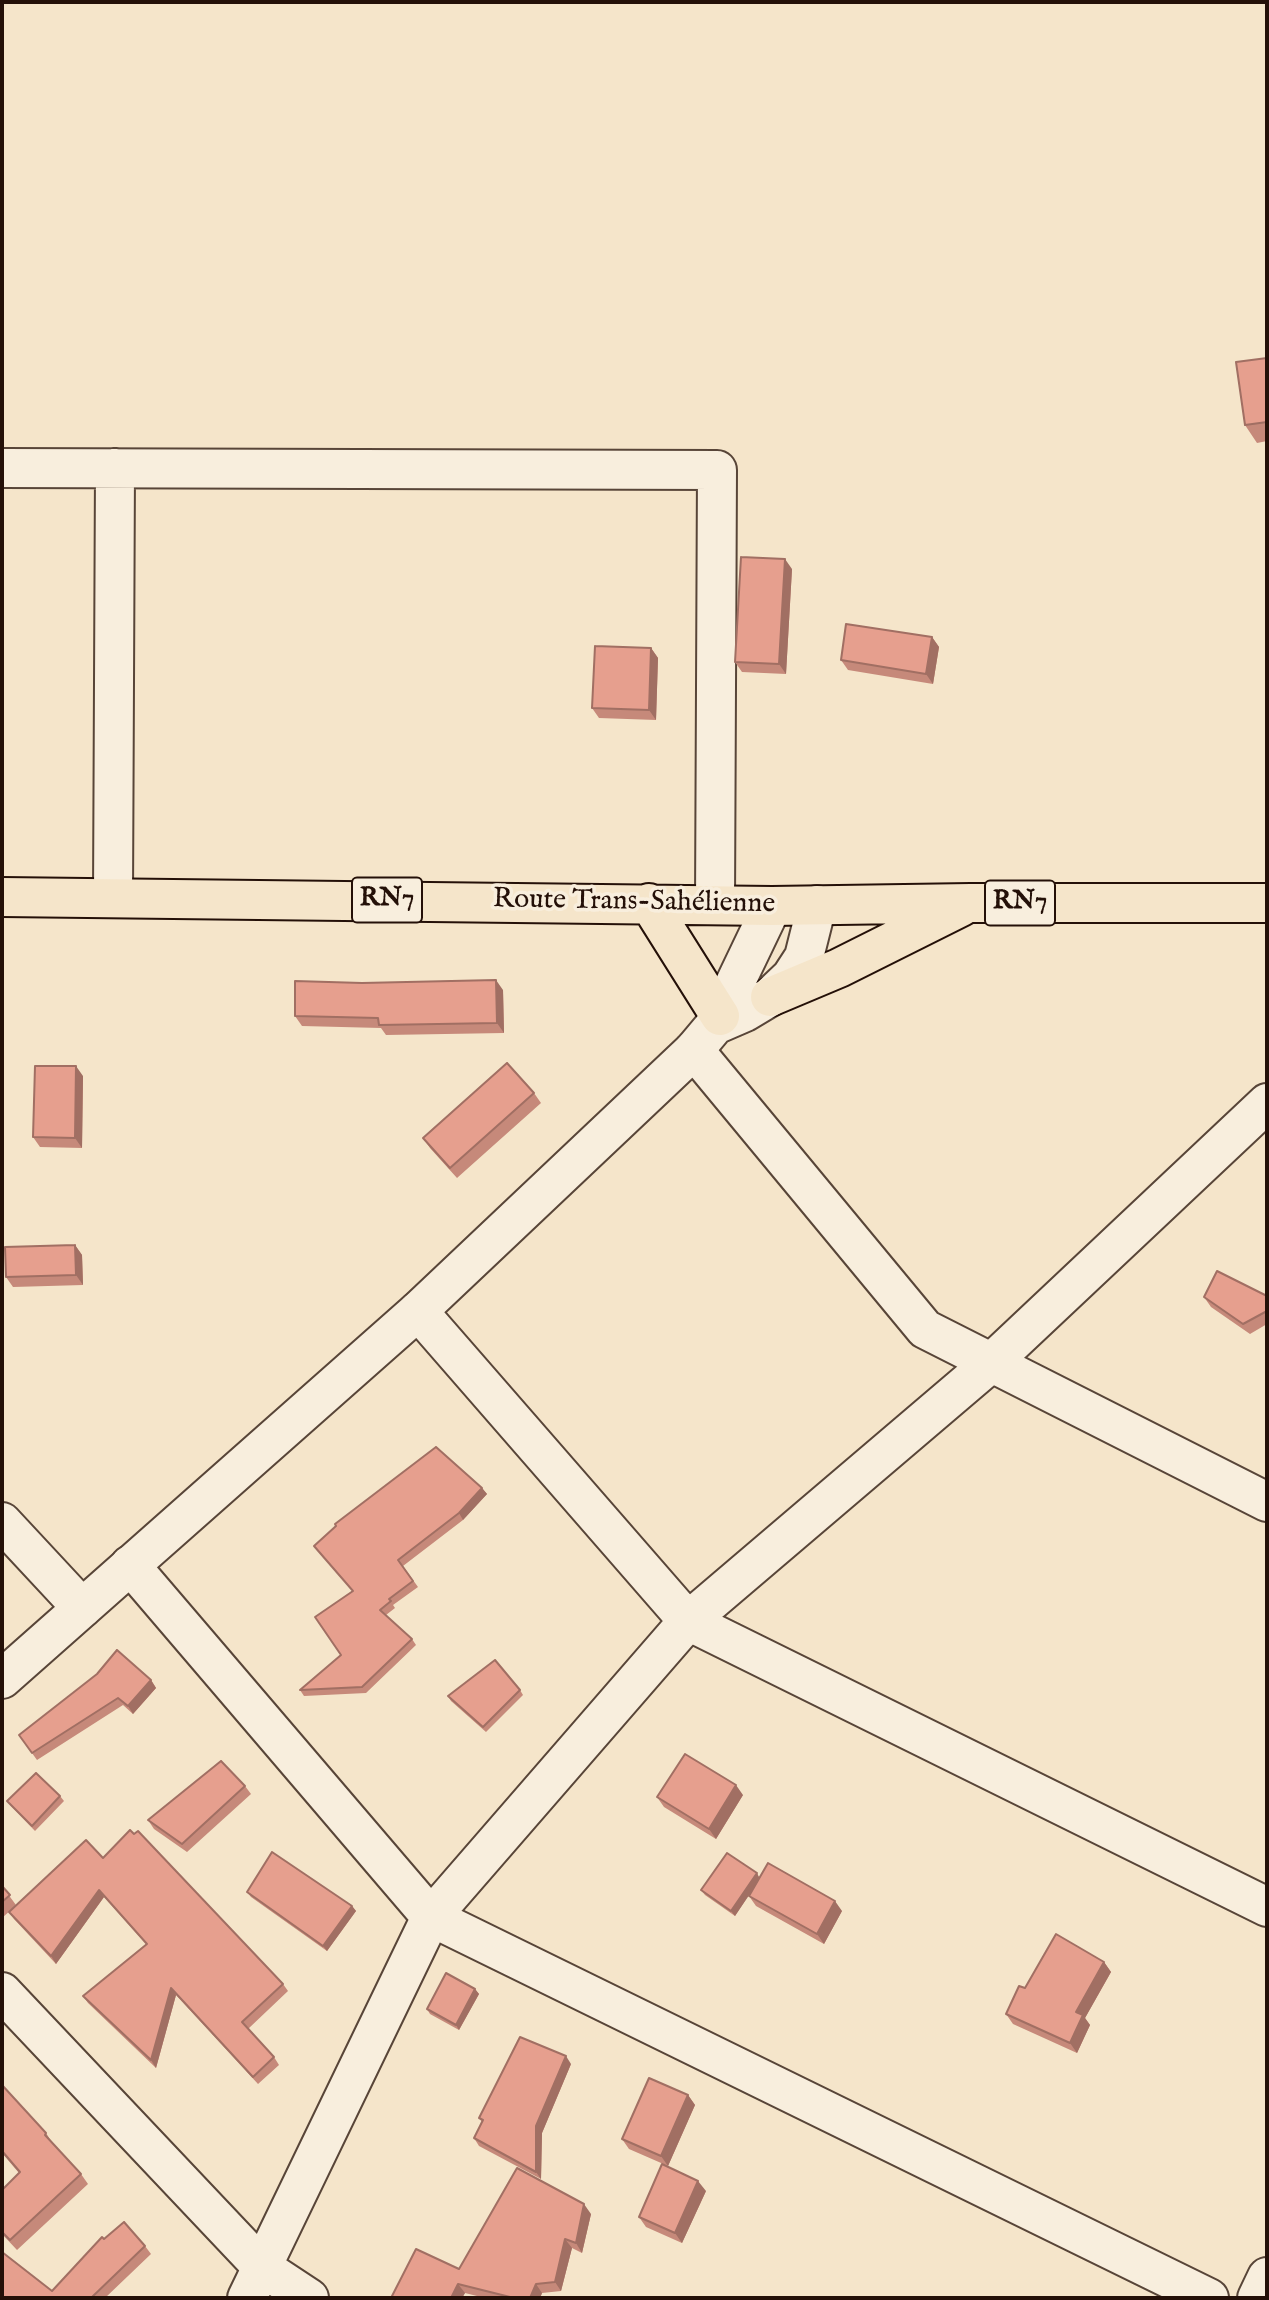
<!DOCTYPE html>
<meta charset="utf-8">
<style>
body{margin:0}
#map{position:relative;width:1269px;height:2300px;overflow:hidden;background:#f5e5ca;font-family:"IM FELL English",serif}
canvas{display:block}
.frame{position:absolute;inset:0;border:4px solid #241008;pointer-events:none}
</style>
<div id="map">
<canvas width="1269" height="2300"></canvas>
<div class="frame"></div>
</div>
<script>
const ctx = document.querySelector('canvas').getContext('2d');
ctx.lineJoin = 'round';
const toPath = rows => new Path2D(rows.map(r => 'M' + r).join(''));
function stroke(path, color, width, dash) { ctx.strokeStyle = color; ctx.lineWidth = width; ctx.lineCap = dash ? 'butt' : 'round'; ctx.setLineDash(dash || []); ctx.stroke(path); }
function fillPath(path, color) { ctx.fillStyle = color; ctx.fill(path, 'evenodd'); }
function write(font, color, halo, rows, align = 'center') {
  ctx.font = font + ' "IM FELL English",serif'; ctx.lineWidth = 7; ctx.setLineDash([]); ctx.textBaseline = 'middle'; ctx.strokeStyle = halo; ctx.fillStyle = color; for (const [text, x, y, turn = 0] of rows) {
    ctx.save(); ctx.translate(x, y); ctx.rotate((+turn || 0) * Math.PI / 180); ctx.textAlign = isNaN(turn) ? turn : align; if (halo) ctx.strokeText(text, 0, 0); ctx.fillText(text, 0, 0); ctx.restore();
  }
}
const minor = toPath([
 [2,468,717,470,715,904],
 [113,896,115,468],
 [694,1050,925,1329,1267,1502],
 [418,1311,688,1621,1267,1907],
 [2,1522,82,1608],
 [130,1565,431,1917,1209,2298],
 [2,1992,262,2267,309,2298],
 [247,2298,431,1917,688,1621,992,1362,1267,1103]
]);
const tertiary = toPath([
 [715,1025,745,1012,770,997,791,977,804,957,817,905],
 [2,1679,418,1311,694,1050,715,1025,772,906],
 [1257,2298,1267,2277]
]);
const trunk = toPath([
 [2,897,772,906,971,903,1267,903],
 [649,903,720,1016],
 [770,997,839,968,961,907]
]);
stroke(minor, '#584538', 42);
stroke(tertiary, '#584538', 42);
stroke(trunk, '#241008', 42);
stroke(minor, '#f8eedd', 38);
stroke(tertiary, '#f8eedd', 38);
stroke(trunk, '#f5e5ca', 38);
fillPath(toPath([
 [1267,358,1267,441,1257,443,1245,425],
 [792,569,786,674,742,672,735,662],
 [932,637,939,647,933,684,848,670,841,660],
 [651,648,658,658,656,720,599,718,592,708],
 [503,990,504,1033,386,1035,381,1028,302,1026,295,1016],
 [83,1076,82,1148,40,1147,33,1137],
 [534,1093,541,1103,457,1178,430,1148,423,1138],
 [75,1245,82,1255,83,1285,13,1287,6,1277],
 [1267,1296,1267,1324,1250,1334,1211,1307,1204,1297],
 [482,1488,487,1494,463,1520,403,1566,418,1587,393,1605,395,1608,386,1615,412,1639,416,1645,366,1693,304,1696,300,1690,341,1655,353,1591,314,1546],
 [151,1680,156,1688,133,1714,123,1705,37,1760,19,1735],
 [520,1690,523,1695,486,1732,451,1701,448,1696],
 [245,1786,251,1794,187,1852,154,1829,148,1820],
 [743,1795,716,1839,664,1807,657,1797],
 [60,1796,64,1801,35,1831,11,1806,7,1801],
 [103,1858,283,1984,288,1991,248,2029,274,2057,279,2065,258,2084,176,1995,156,2068,88,2003,83,1996,146,1944,104,1897,56,1964,14,1919,9,1912,12,1909,2,1918,2,1886,16,1905],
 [757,1873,759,1878,842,1911,824,1944,756,1906,749,1896,752,1890,735,1916,705,1895,701,1890],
 [247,1892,352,1906,356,1911,327,1951,251,1897],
 [1104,1962,1111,1972,1085,2018,1090,2025,1077,2053,1013,2024,1006,2014],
 [475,1989,479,1994,459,2030,430,2014,427,2009],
 [571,2064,542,2133,541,2179,479,2146,474,2138,482,2122,479,2118],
 [2,2085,46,2133,53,2144,81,2174,88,2184,17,2250,2,2234,2,2190,19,2173,2,2153],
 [688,2095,695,2105,668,2166,629,2149,622,2139],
 [706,2191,682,2243,646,2227,639,2217],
 [591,2214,582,2253,572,2248,561,2291,542,2293,540,2298,485,2298,465,2293,462,2298,391,2298],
 [104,2239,145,2246,151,2254,105,2298,2,2298,52,2291]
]), '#c6897a');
fillPath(toPath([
 [785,559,792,569,786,674,779,664],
 [932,637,939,647,933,684,926,674],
 [651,648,658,658,656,720,649,710],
 [496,980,503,990,504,1033,497,1023],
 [76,1066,83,1076,82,1148,75,1138],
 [75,1245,82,1255,83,1285,76,1275],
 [482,1488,487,1494,463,1520,459,1513],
 [151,1680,156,1688,133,1714,128,1706],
 [736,1785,743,1795,716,1839,709,1829],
 [757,1873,760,1879,735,1916,731,1911],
 [99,1890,104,1897,56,1964,51,1956],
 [835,1901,842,1911,824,1944,817,1934],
 [352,1906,356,1911,327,1951,323,1946],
 [1104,1962,1111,1972,1085,2018,1090,2025,1077,2053,1070,2043,1076,2012],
 [171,1988,176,1995,156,2068,151,2060],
 [475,1989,479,1994,459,2030,456,2025],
 [566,2056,571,2064,542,2133,541,2179,536,2172,536,2126],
 [688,2095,695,2105,668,2166,661,2156],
 [698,2181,706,2191,682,2243,675,2233],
 [584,2204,591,2214,582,2253,576,2243],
 [565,2239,572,2248,561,2291,555,2282],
 [458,2284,465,2293,462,2298,451,2298],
 [536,2284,542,2293,540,2298,530,2298]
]), '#a16f63');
const building = toPath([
 [1267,358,1267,422,1245,425,1236,362,1267,358],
 [741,557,785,559,779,664,735,662,741,557],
 [846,624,932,637,926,674,841,660,846,624],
 [595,646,651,648,649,710,592,708,595,646],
 [496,980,497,1023,379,1025,378,1018,295,1016,295,981,362,983,496,980],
 [507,1063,534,1093,450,1168,423,1138,507,1063],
 [35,1066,76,1066,75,1138,33,1137,35,1066],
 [75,1245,76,1275,6,1277,5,1247,75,1245],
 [1217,1271,1267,1296,1267,1311,1243,1324,1204,1297,1217,1271],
 [436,1447,482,1488,459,1513,398,1560,413,1581,389,1599,391,1601,380,1610,412,1639,362,1687,300,1690,341,1655,315,1617,353,1591,314,1546,336,1526,335,1524,436,1447],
 [117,1650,151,1680,128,1706,118,1698,32,1753,19,1735,97,1674,117,1650],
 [495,1660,520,1690,483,1727,448,1696,495,1660],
 [685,1754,736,1785,709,1829,657,1797,685,1754],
 [221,1761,245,1786,182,1844,148,1820,221,1761],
 [36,1773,60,1796,32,1826,7,1801,36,1773],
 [130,1830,134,1834,138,1831,283,1984,242,2022,274,2057,253,2077,171,1988,151,2060,83,1996,147,1944,99,1890,51,1956,9,1912,86,1840,103,1858,130,1830],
 [272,1852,352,1906,323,1946,247,1892,272,1852],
 [727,1853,757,1873,731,1911,701,1890,727,1853],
 [768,1863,835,1901,817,1934,749,1896,768,1863],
 [2,1886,10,1895,2,1902,2,1886],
 [1056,1934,1104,1962,1076,2012,1083,2015,1070,2043,1006,2014,1019,1986,1025,1988,1056,1934],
 [446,1973,475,1989,456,2025,427,2009,446,1973],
 [520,2037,566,2056,536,2126,536,2172,474,2138,483,2120,479,2118,520,2037],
 [649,2078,688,2095,661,2156,622,2139,649,2078],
 [2,2085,46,2133,45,2135,81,2174,10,2240,2,2232,2,2190,20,2172,2,2151,2,2085],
 [662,2164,698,2181,675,2233,639,2217,662,2164],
 [517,2168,584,2204,576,2243,565,2239,555,2282,536,2284,530,2298,514,2298,458,2284,451,2298,391,2298,416,2249,459,2269,517,2168],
 [124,2222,145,2246,91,2298,2,2298,2,2252,52,2291,102,2237,104,2239,124,2222]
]);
fillPath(building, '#e69f8e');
stroke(building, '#a16f63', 2);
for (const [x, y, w] of [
 [387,900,70],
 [1020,903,70]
]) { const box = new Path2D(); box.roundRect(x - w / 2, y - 22.5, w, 45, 5); ctx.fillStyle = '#f8eedd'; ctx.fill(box); stroke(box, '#241008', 2); }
write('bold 26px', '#241008', null, [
 ["RN7",387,900],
 ["RN7",1020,903]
]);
write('28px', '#241008', '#f8eedd', [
 ["Route Trans-Sahélienne",634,903,1]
]);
</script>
